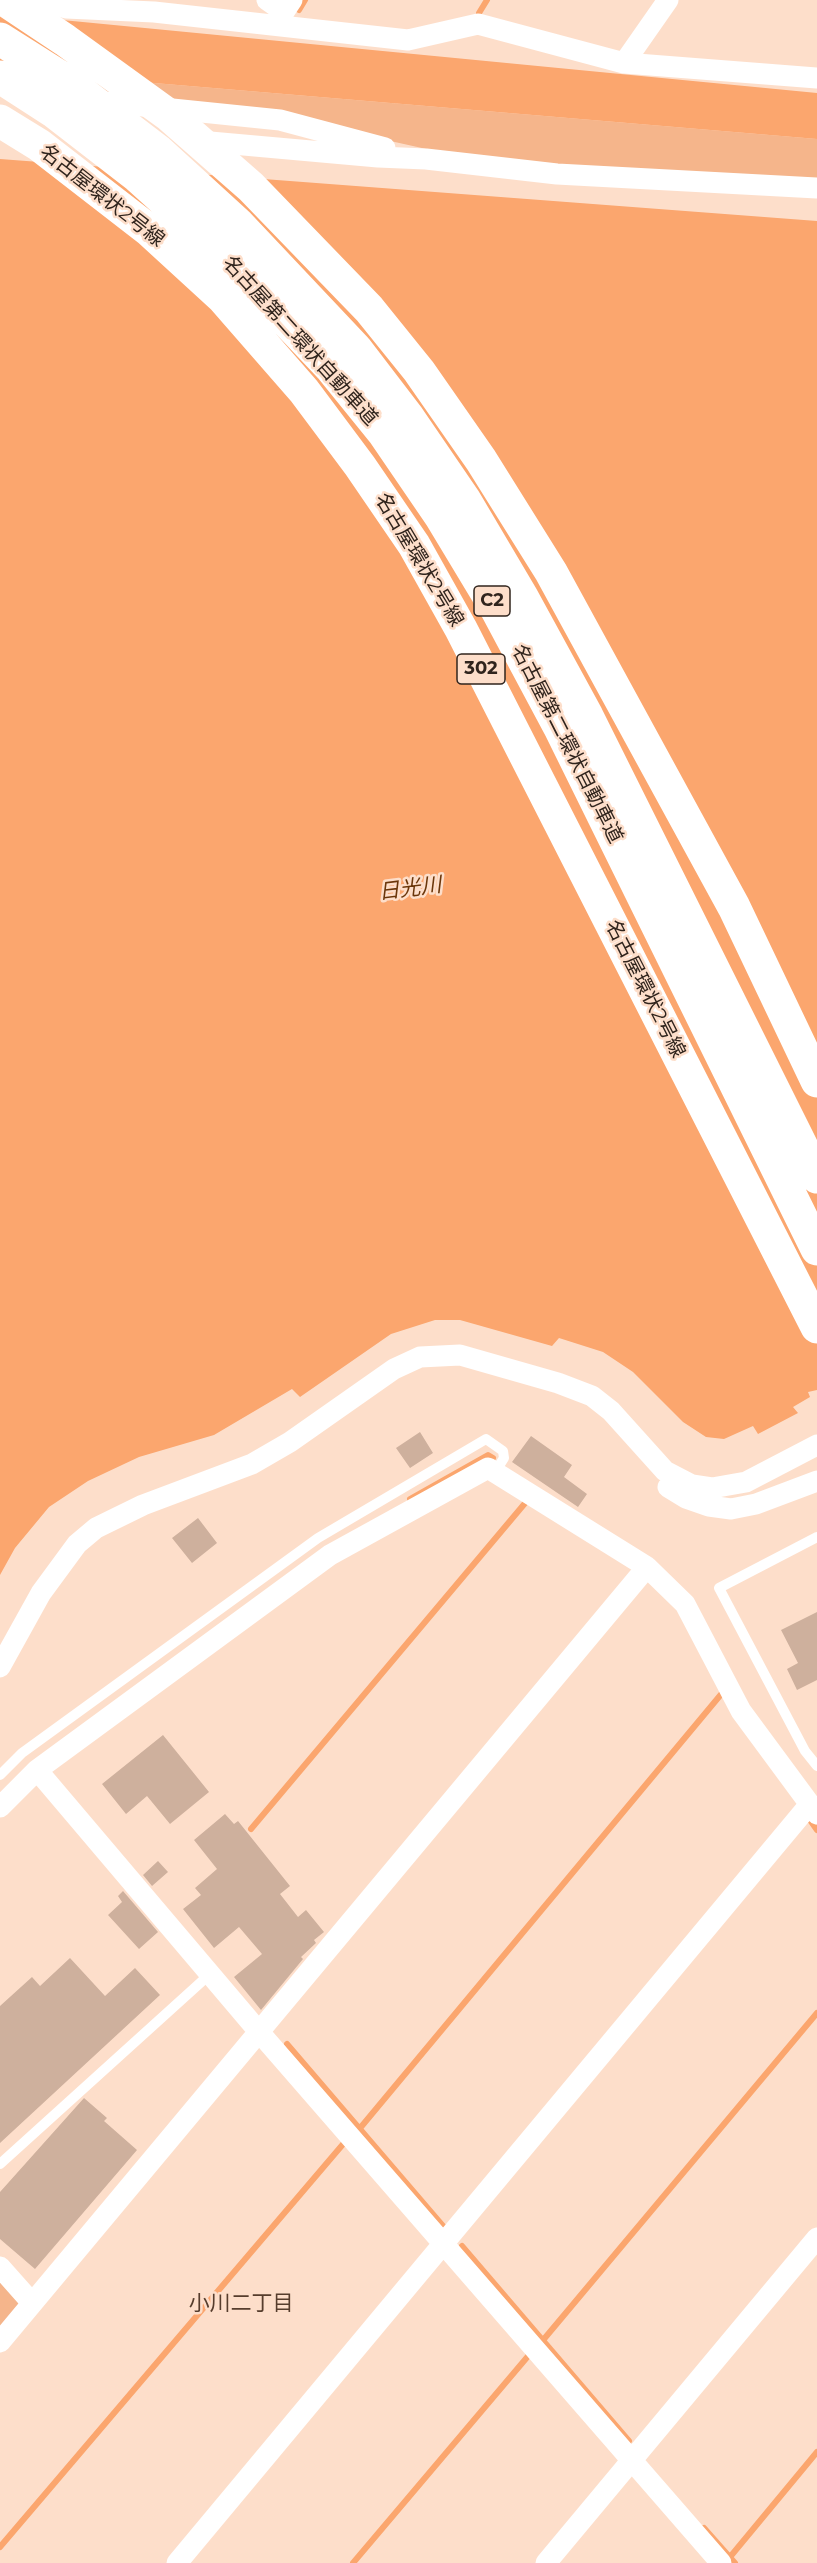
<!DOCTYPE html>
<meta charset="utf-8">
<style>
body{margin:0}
canvas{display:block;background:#fddeca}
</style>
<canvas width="817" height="2563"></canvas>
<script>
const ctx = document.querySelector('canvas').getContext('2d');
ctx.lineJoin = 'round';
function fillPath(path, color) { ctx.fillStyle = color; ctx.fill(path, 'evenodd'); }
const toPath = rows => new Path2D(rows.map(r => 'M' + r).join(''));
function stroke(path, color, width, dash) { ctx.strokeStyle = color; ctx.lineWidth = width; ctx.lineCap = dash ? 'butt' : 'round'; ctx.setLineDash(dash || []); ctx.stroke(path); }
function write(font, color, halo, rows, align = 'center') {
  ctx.font = font + ' Montserrat,"Noto Sans JP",sans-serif'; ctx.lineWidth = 5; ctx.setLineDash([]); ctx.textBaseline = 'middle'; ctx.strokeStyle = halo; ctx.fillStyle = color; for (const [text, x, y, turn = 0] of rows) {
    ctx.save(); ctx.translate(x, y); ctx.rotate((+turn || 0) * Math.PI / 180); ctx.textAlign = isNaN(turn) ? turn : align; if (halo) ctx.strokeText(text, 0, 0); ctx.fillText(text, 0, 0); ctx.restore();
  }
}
fillPath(toPath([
 [0,70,817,139,817,182,467,158,282,117,0,86],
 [0,2277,20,2300,20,2307,0,2331]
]), '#f5b58b');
fillPath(toPath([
 [0,14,817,93,817,139,0,70],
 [0,159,817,221,817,1390,808,1392,810,1397,793,1407,798,1413,758,1434,753,1426,724,1439,706,1437,683,1422,633,1372,603,1352,559,1338,552,1346,460,1320,435,1320,391,1334,300,1397,292,1389,214,1435,139,1457,88,1481,49,1507,15,1548,0,1575]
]), '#fba66e');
stroke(toPath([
 [299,10,305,0],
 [479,13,487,0],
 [410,1499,488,1455,493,1458],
 [810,1820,817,1830],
 [251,1829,526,1502],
 [287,2044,443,2226],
 [361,2127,723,1692],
 [462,2246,629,2441],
 [544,2339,817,2013],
 [704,2528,735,2563],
 [0,2547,344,2143],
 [730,2557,817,2452],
 [353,2563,529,2355]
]), '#fba66e', 6);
fillPath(toPath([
 [420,1432,433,1453,410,1468,396,1448],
 [531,1436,572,1465,564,1477,587,1494,578,1507,512,1462],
 [198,1518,217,1543,192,1563,172,1538],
 [817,1612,817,1680,797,1690,787,1669,798,1663,781,1630],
 [163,1735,209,1792,170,1824,147,1796,126,1814,102,1784],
 [225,1814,234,1824,238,1821,290,1886,280,1894,298,1917,306,1910,324,1932,314,1940,316,1943,301,1957,303,1959,261,2010,234,1977,262,1954,239,1927,214,1948,183,1909,201,1895,195,1888,217,1869,194,1840],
 [158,1861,168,1872,152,1886,143,1875],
 [123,1891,158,1932,139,1949,108,1915,122,1902,118,1896],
 [70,1958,105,1996,135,1968,160,1995,0,2143,0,2006,32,1977,40,1986],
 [84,2098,107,2118,104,2121,137,2150,35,2269,0,2239,0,2192]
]), '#ceb09d');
stroke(toPath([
 [817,1537,719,1588,805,1751,817,1766],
 [0,1775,22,1753,318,1538,486,1439,503,1451,504,1458,495,1472],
 [0,2164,210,1974]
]), '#fff', 10);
stroke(toPath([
 [39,0,66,8,154,12,408,40,478,24,624,63,817,78],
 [267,0,284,12],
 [276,24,292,0],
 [624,63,668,0],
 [94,101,280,120,385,148],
 [199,141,378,157,426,159,557,174,817,188],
 [668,1487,686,1498,709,1506,731,1509,756,1504,817,1481],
 [647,1567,685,1604,741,1711,817,1814],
 [0,1667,41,1593,77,1544,96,1528,143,1505,252,1464,290,1442,394,1369,420,1357,460,1355,558,1383,592,1396,611,1411,665,1471,692,1485,712,1488,746,1482,817,1445],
 [37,1770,260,2033,721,2563],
 [0,1807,37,1770,330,1555,488,1468,647,1567,0,2342],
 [0,2267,32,2303],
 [177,2563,810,1804],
 [546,2563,817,2238]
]), '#fff', 21);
stroke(toPath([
 [5,0,65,40,170,116,251,187,369,309,419,371,481,460,551,572,734,907,817,1081],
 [0,39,68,82,157,150,239,225,356,349,408,417,464,499,522,597,587,716,817,1177],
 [0,77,53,111,137,176,218,249,332,369,383,432,441,517,497,610,560,728,817,1249],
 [0,121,39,145,150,231,222,297,304,391,360,466,414,545,461,629,817,1327]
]), '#fff', 33);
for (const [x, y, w] of [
 [492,601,36],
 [481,669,48]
]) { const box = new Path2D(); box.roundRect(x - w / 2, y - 15, w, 30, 4.5); ctx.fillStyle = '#fddeca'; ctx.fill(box); stroke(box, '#30241d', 1.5); }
write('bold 18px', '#30241d', null, [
 ["C2",492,601],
 ["302",481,669]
]);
write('20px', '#30241d', '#fddeca', [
 ["名古屋環状2号線",102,196,38],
 ["名古屋第二環状自動車道",300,341,48],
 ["名古屋環状2号線",419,560,59],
 ["名古屋第二環状自動車道",567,744,63],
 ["名古屋環状2号線",645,989,63]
]);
write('italic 21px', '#6b360a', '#fddeca', [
 ["日光川",410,889,-7]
]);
write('21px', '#563d2d', '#fddeca', [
 ["小川二丁目",241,2304]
]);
</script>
